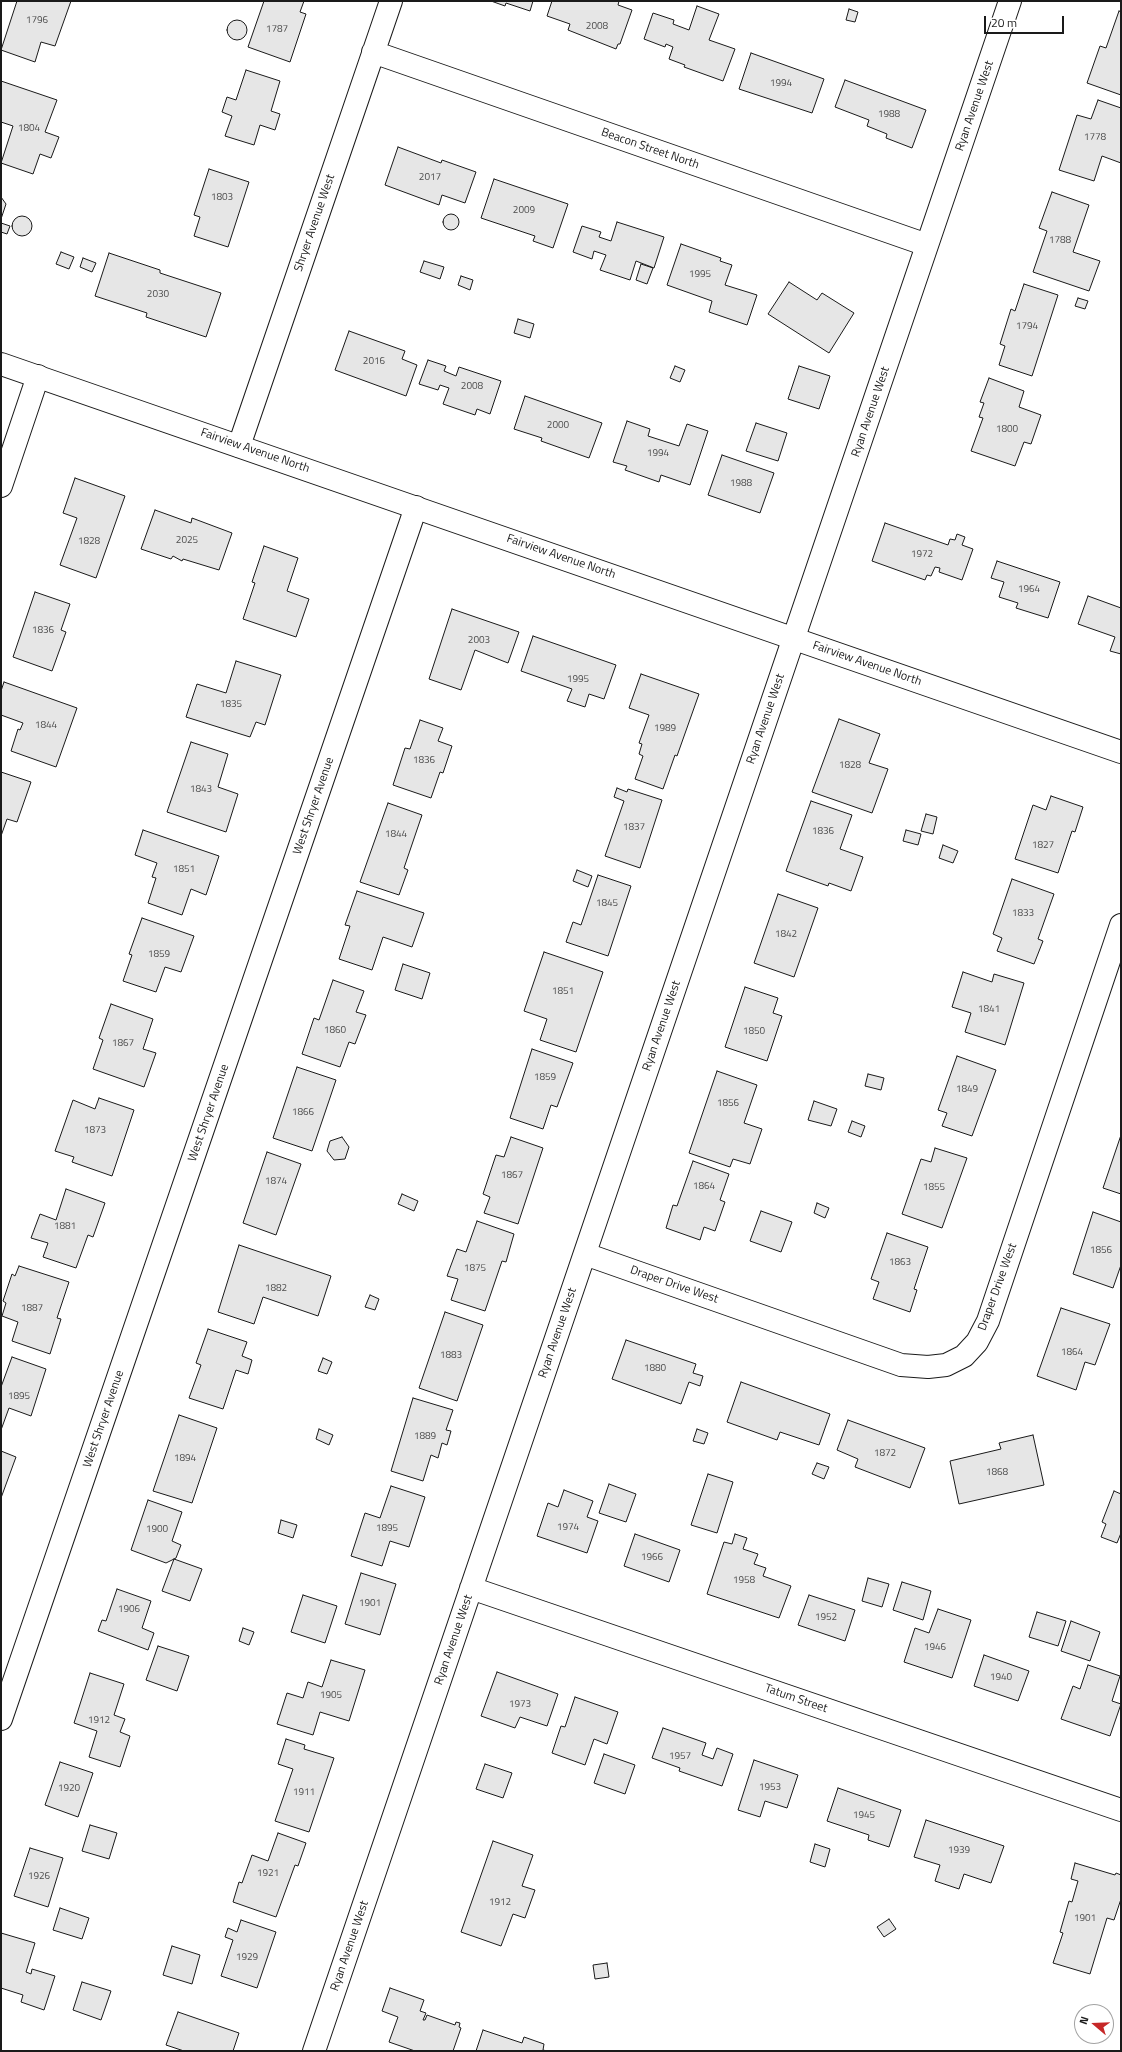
<!DOCTYPE html>
<style>
body{margin:0}
#map{position:relative;width:1122px;height:2052px;overflow:hidden;background:#fff;font-family:"Titillium Web",sans-serif}
canvas{display:block}
.frame{position:absolute;inset:0;border:2px solid #1a1a1a;pointer-events:none}
.north{position:absolute;left:1074px;top:2004px;width:40px;height:40px;box-sizing:border-box;background:#fff;border:1px solid #a3a3a3;border-radius:50%;rotate:289deg;font-size:11px;font-weight:700;line-height:16px;text-align:center;color:#1a1a1a}
.north::after{content:'';display:block;margin:auto;width:14px;height:18px;background:#c62828;clip-path:polygon(50% 0,100% 100%,50% 72%,0 100%)}
.scale{position:absolute;left:984px;top:16px;width:80px;height:18px;box-sizing:border-box;border:2px solid #1a1a1a;border-top:0;padding-left:5px;font-size:12px;line-height:14px;white-space:nowrap;color:#1a1a1a;-webkit-text-stroke:3px #fff;paint-order:stroke}
</style>
<div id="map">
<canvas width="1122" height="2052"></canvas>
<div class="frame"></div>
<div class="north">N</div>
<div class="scale">20 m</div>
</div>
<script>
const ctx = document.querySelector('canvas').getContext('2d');
ctx.lineJoin = 'round';
function fillPath(path, color) { ctx.fillStyle = color; ctx.fill(path, 'evenodd'); }
const toPath = rows => new Path2D(rows.map(r => 'M' + r).join(''));
function stroke(path, color, width, dash) { ctx.strokeStyle = color; ctx.lineWidth = width; ctx.lineCap = dash ? 'butt' : 'round'; ctx.setLineDash(dash || []); ctx.stroke(path); }
function write(font, color, halo, rows, align = 'center') {
  ctx.font = font + ' "Titillium Web",sans-serif'; ctx.lineWidth = 3; ctx.setLineDash([]); ctx.textBaseline = 'middle'; ctx.strokeStyle = halo; ctx.fillStyle = color; for (const [text, x, y, turn = 0] of rows) {
    ctx.save(); ctx.translate(x, y); ctx.rotate((+turn || 0) * Math.PI / 180); ctx.textAlign = isNaN(turn) ? turn : align; if (halo) ctx.strokeText(text, 0, 0); ctx.fillText(text, 0, 0); ctx.restore();
  }
}
const building = toPath([
 [17,1,71,1,55,46,41,42,35,62,1,50,17,1],
 [264,1,304,1,300,12,306,14,290,62,248,47,264,1],
 [491,1,533,1,530,11,506,3,505,6,491,1],
 [552,1,619,1,618,5,632,10,620,44,618,44,616,49,568,30,570,24,547,16,552,1],
 [697,6,719,14,709,40,735,49,723,81,684,67,685,65,669,59,673,47,666,44,665,47,644,39,653,13,674,20,673,24,689,30,697,6],
 [849,9,858,12,855,22,846,20,849,9],
 [1119,11,1121,12,1121,95,1087,83,1100,46,1106,48,1119,11],
 '227 30a10 10 0 1 1 20 0a10 10 0 1 1-20 0Z',
 [751,53,824,79,812,113,739,89,751,53],
 [246,70,280,81,271,111,280,114,275,130,260,125,254,145,225,136,232,116,222,112,227,97,236,100,246,70],
 [845,80,926,110,912,148,886,138,887,134,867,126,869,120,835,107,845,80],
 [1,81,57,100,45,132,59,137,51,158,40,154,33,174,1,163,13,126,1,122,1,81],
 [1098,100,1121,108,1121,163,1102,156,1094,181,1059,170,1077,115,1091,119,1098,100],
 [398,147,441,163,442,160,476,172,465,203,442,195,439,205,385,185,398,147],
 [209,169,249,182,228,247,194,236,200,217,194,215,209,169],
 [494,179,568,204,553,248,533,241,535,236,481,218,494,179],
 [1052,192,1089,205,1073,252,1100,261,1089,291,1033,272,1047,231,1039,228,1052,192],
 [1,197,6,204,1,219,1,197],
 '443 222a8 8 0 1 1 16 0a8 8 0 1 1-16 0Z',
 '12 226a10 10 0 1 1 20 0a10 10 0 1 1-20 0Z',
 [617,222,664,237,654,268,636,261,630,280,600,270,606,255,594,251,592,259,573,252,582,226,601,232,599,237,611,241,617,222],
 [1,223,10,226,7,234,1,232,1,223],
 [681,244,721,258,720,261,732,265,725,285,757,295,747,325,709,312,712,301,667,285,681,244],
 [61,252,74,257,69,269,56,264,61,252],
 [109,253,160,270,160,273,221,293,206,337,146,317,147,313,95,296,109,253],
 [83,258,96,263,92,272,80,267,83,258],
 [424,261,444,267,440,279,420,272,424,261],
 [641,264,653,268,647,284,636,280,641,264],
 [461,276,473,280,470,290,458,285,461,276],
 [789,282,817,300,822,293,854,313,829,353,768,314,789,282],
 [1024,284,1058,295,1032,376,999,365,1005,346,1000,344,1011,309,1015,311,1024,284],
 [1078,298,1088,301,1085,309,1075,306,1078,298],
 [518,319,534,324,530,338,514,333,518,319],
 [349,331,405,351,402,359,417,365,406,396,335,370,349,331],
 [428,360,446,366,444,371,456,376,459,367,501,381,490,414,477,409,475,415,443,404,449,388,440,385,438,390,419,384,428,360],
 [675,366,685,370,680,382,670,378,675,366],
 [799,366,830,376,819,409,788,399,799,366],
 [989,378,1024,391,1019,407,1041,415,1031,444,1024,442,1015,466,971,451,983,418,979,417,984,403,980,402,989,378],
 [525,396,602,423,589,458,541,441,542,438,514,429,525,396],
 [627,421,650,429,648,436,679,446,687,424,708,431,690,485,661,475,659,482,625,470,627,466,613,462,627,421],
 [756,423,787,433,778,461,746,451,756,423],
 [722,455,774,473,760,513,708,495,722,455],
 [75,478,125,496,96,578,60,565,77,518,63,513,75,478],
 [155,510,191,523,192,518,232,533,219,570,183,559,182,561,173,556,171,559,141,549,155,510],
 [885,523,948,545,950,539,955,540,957,534,965,537,962,545,973,549,962,580,939,572,940,568,935,567,931,576,927,575,925,580,872,561,885,523],
 [264,546,298,558,287,591,309,599,296,637,243,619,255,583,252,582,264,546],
 [997,561,1060,582,1048,618,1016,608,1018,603,999,597,1004,582,991,578,997,561],
 [35,592,70,604,61,630,66,632,52,671,13,657,35,592],
 [1088,596,1121,608,1121,654,1110,651,1115,637,1078,624,1088,596],
 [452,609,519,632,508,663,475,650,461,690,429,679,452,609],
 [533,636,616,665,604,699,589,694,585,707,567,701,572,689,521,671,533,636],
 [236,661,281,675,265,725,256,722,250,737,186,717,197,684,226,693,236,661],
 [641,674,699,694,677,756,675,755,663,789,635,779,643,756,639,754,642,744,639,743,649,715,629,708,641,674],
 [4,682,77,708,56,767,11,751,18,729,20,730,23,723,1,715,1,691,4,682],
 [839,719,880,734,869,763,888,769,872,813,812,792,839,719],
 [420,720,443,728,438,741,452,746,443,773,440,772,431,798,393,785,405,748,410,749,420,720],
 [191,742,228,754,218,787,238,794,226,832,167,812,191,742],
 [1,772,31,782,17,822,7,819,1,836,1,772],
 [617,788,627,792,628,789,662,800,640,868,605,856,624,801,614,797,617,788],
 [1051,796,1083,807,1075,832,1072,831,1058,873,1015,859,1033,805,1046,810,1051,796],
 [811,801,852,815,840,849,863,857,851,891,829,883,828,886,786,871,811,801],
 [388,803,422,815,404,868,408,870,399,895,360,882,388,803],
 [926,814,937,817,933,834,921,831,926,814],
 [143,830,219,856,206,895,191,889,182,915,148,903,156,878,152,877,157,863,135,855,143,830],
 [906,830,921,834,918,845,903,841,906,830],
 [943,845,958,851,953,863,939,858,943,845],
 [577,870,592,876,588,887,573,881,577,870],
 [598,875,631,886,608,956,566,942,573,922,581,925,598,875],
 [1012,879,1054,894,1038,939,1043,941,1034,964,997,951,1002,938,993,934,1012,879],
 [357,891,424,913,412,947,383,937,372,970,339,959,350,926,345,925,357,891],
 [778,894,818,908,794,977,754,963,778,894],
 [142,918,194,936,181,972,165,967,156,992,123,981,132,955,129,954,142,918],
 [544,952,603,972,576,1052,540,1040,547,1019,524,1011,544,952],
 [403,964,430,973,422,999,395,990,403,964],
 [963,972,992,982,994,974,1024,983,1005,1045,965,1032,971,1013,952,1007,963,972],
 [333,980,364,991,356,1012,366,1015,355,1044,349,1042,340,1067,302,1054,314,1018,319,1020,333,980],
 [745,987,778,998,773,1013,782,1016,767,1061,725,1047,745,987],
 [111,1004,153,1019,143,1049,156,1053,144,1087,93,1069,103,1040,99,1038,111,1004],
 [532,1049,573,1063,557,1107,551,1105,543,1129,510,1118,532,1049],
 [957,1056,996,1070,972,1136,942,1126,947,1113,938,1110,957,1056],
 [297,1067,336,1080,312,1151,273,1138,297,1067],
 [717,1071,757,1085,744,1123,762,1129,750,1164,733,1159,730,1167,689,1153,717,1071],
 [868,1074,884,1078,881,1090,865,1086,868,1074],
 [99,1098,134,1110,112,1176,72,1162,74,1157,55,1151,73,1100,95,1109,99,1098],
 [814,1101,837,1109,831,1126,808,1120,814,1101],
 [852,1121,865,1126,861,1137,848,1132,852,1121],
 [1121,1135,1121,1194,1103,1188,1121,1135],
 [342,1137,349,1147,345,1159,334,1160,327,1151,330,1141,342,1137],
 [511,1137,543,1148,518,1224,484,1213,490,1197,483,1194,496,1155,504,1157,511,1137],
 [935,1148,967,1158,942,1228,902,1214,921,1159,931,1162,935,1148],
 [267,1152,301,1164,276,1235,243,1223,267,1152],
 [693,1161,729,1174,720,1200,725,1202,715,1231,704,1227,700,1240,666,1228,673,1205,677,1206,693,1161],
 [66,1189,105,1203,93,1237,88,1235,76,1268,43,1257,48,1243,31,1238,40,1214,56,1220,66,1189],
 [402,1194,418,1201,414,1211,398,1204,402,1194],
 [817,1203,829,1208,825,1218,814,1213,817,1203],
 [761,1211,792,1222,781,1252,750,1241,761,1211],
 [1093,1212,1121,1222,1121,1265,1113,1288,1073,1274,1093,1212],
 [477,1221,514,1234,506,1262,502,1261,485,1311,451,1300,458,1279,447,1276,457,1249,466,1252,477,1221],
 [887,1233,928,1247,914,1289,917,1290,910,1312,873,1299,879,1282,871,1279,887,1233],
 [239,1245,331,1276,318,1316,263,1297,254,1324,218,1312,239,1245],
 [19,1266,69,1282,57,1318,61,1319,50,1354,12,1341,18,1322,2,1316,6,1303,3,1301,12,1274,15,1276,19,1266],
 [370,1295,379,1299,375,1310,365,1307,370,1295],
 [1061,1308,1110,1324,1095,1365,1085,1362,1076,1390,1037,1376,1061,1308],
 [445,1312,483,1325,457,1401,419,1388,445,1312],
 [208,1329,247,1342,242,1356,252,1360,248,1374,236,1370,223,1409,189,1398,201,1365,196,1363,208,1329],
 [626,1340,696,1364,693,1373,703,1376,700,1386,689,1382,681,1404,612,1379,626,1340],
 [12,1357,46,1369,31,1416,9,1408,1,1430,1,1387,12,1357],
 [323,1358,332,1362,327,1374,318,1371,323,1358],
 [741,1382,830,1414,819,1445,780,1432,777,1440,727,1422,741,1382],
 [413,1398,453,1410,446,1430,451,1431,447,1445,442,1443,438,1458,431,1455,423,1481,391,1471,413,1398],
 [179,1415,217,1428,192,1503,153,1491,179,1415],
 [848,1420,925,1448,910,1488,855,1467,858,1459,837,1450,848,1420],
 [319,1429,333,1435,329,1445,316,1439,319,1429],
 [697,1429,708,1433,704,1444,693,1441,697,1429],
 [1033,1435,1044,1485,959,1504,950,1461,1001,1449,999,1443,1033,1435],
 [1,1451,16,1457,1,1498,1,1451],
 [817,1463,829,1467,824,1479,812,1474,817,1463],
 [708,1474,733,1482,717,1533,691,1525,708,1474],
 [609,1484,636,1494,626,1522,599,1513,609,1484],
 [391,1486,425,1497,409,1547,390,1541,382,1566,351,1556,365,1513,380,1518,391,1486],
 [564,1490,593,1501,587,1517,598,1521,587,1553,537,1536,548,1503,558,1507,564,1490],
 [1114,1491,1121,1494,1121,1533,1117,1543,1101,1537,1106,1524,1102,1522,1114,1491],
 [148,1500,182,1512,172,1541,181,1545,176,1558,166,1563,131,1550,148,1500],
 [281,1520,297,1525,293,1538,278,1533,281,1520],
 [635,1534,680,1550,669,1582,624,1566,635,1534],
 [735,1534,747,1538,743,1549,758,1554,754,1564,766,1568,763,1576,791,1586,779,1618,707,1594,724,1542,732,1544,735,1534],
 [174,1559,202,1569,190,1601,162,1591,174,1559],
 [361,1573,396,1584,380,1635,345,1624,361,1573],
 [868,1578,889,1584,882,1607,862,1601,868,1578],
 [902,1582,931,1591,923,1620,893,1610,902,1582],
 [117,1589,151,1601,142,1628,154,1633,148,1650,98,1631,102,1620,106,1621,117,1589],
 [303,1595,337,1606,325,1643,291,1632,303,1595],
 [809,1595,855,1610,845,1641,798,1625,809,1595],
 [938,1609,971,1620,952,1678,904,1662,915,1628,929,1633,938,1609],
 [1037,1612,1066,1621,1058,1646,1029,1637,1037,1612],
 [1071,1621,1100,1632,1090,1661,1061,1651,1071,1621],
 [243,1628,254,1632,249,1645,239,1641,243,1628],
 [158,1646,189,1656,177,1691,146,1680,158,1646],
 [984,1655,1029,1671,1018,1701,974,1686,984,1655],
 [331,1660,365,1670,349,1721,320,1712,313,1735,277,1724,287,1693,303,1698,308,1682,322,1687,331,1660],
 [1088,1665,1120,1676,1112,1701,1121,1704,1110,1736,1061,1719,1073,1686,1080,1689,1088,1665],
 [497,1672,558,1694,547,1726,520,1717,515,1728,481,1716,497,1672],
 [90,1673,124,1684,114,1715,125,1719,120,1732,130,1736,120,1767,89,1757,97,1731,74,1723,90,1673],
 [575,1697,618,1712,607,1744,594,1739,585,1765,552,1753,561,1726,565,1727,575,1697],
 [663,1728,706,1743,702,1755,713,1759,717,1748,733,1754,722,1786,679,1771,680,1768,652,1758,663,1728],
 [286,1739,305,1745,304,1749,334,1758,309,1832,275,1821,293,1769,278,1764,286,1739],
 [604,1754,635,1765,625,1794,594,1783,604,1754],
 [754,1760,798,1775,787,1808,765,1801,760,1817,738,1810,754,1760],
 [60,1762,93,1773,78,1817,45,1805,60,1762],
 [485,1764,512,1773,503,1798,476,1789,485,1764],
 [838,1788,901,1810,889,1847,868,1840,869,1835,827,1821,838,1788],
 [926,1820,1004,1846,991,1883,964,1874,959,1889,935,1881,940,1865,914,1857,926,1820],
 [90,1825,117,1833,109,1859,82,1851,90,1825],
 [278,1833,306,1843,298,1866,295,1865,276,1917,233,1902,239,1882,242,1883,252,1855,268,1861,278,1833],
 [493,1841,533,1855,522,1886,535,1890,525,1918,513,1914,501,1946,461,1932,493,1841],
 [815,1844,830,1849,825,1867,810,1862,815,1844],
 [30,1848,63,1858,48,1907,14,1896,30,1848],
 [1075,1863,1115,1875,1116,1873,1121,1875,1121,1899,1114,1920,1107,1918,1090,1974,1053,1963,1063,1933,1060,1932,1069,1901,1072,1902,1078,1881,1071,1879,1075,1863],
 [60,1908,89,1918,82,1939,53,1930,60,1908],
 [889,1919,896,1929,884,1937,877,1927,889,1919],
 [241,1920,276,1932,257,1988,221,1976,233,1940,225,1937,228,1928,237,1932,241,1920],
 [1,1933,35,1943,26,1972,31,1974,32,1969,55,1976,44,2010,21,2002,23,1995,1,1988,1,1933],
 [172,1946,200,1955,192,1984,163,1975,172,1946],
 [607,1963,609,1977,595,1979,593,1965,607,1963],
 [82,1982,111,1991,101,2020,73,2010,82,1982],
 [390,1988,424,2000,420,2011,426,2013,423,2020,425,2020,427,2015,455,2025,456,2022,460,2023,459,2027,461,2028,453,2051,415,2051,389,2042,398,2017,382,2011,390,1988],
 [178,2012,239,2033,233,2051,184,2051,166,2045,178,2012],
 [483,2030,522,2043,524,2037,544,2044,543,2050,547,2051,476,2051,483,2030]
]);
fillPath(building, '#e6e6e6');
stroke(building, '#1a1a1a', 1);
const street = toPath([
 [373,52,927,245],
 [239,446,391,1],
 [1,486,38,376],
 [585,1254,901,1365,928,1367,946,1365,964,1356,977,1342,988,1321,1121,925],
 [471,1588,1121,1810],
 [1,1719,416,507],
 [314,2051,1010,1]
]);
const secondary = toPath([
 [1,364,1121,752]
]);
stroke(street, '#1a1a1a', 24);
stroke(secondary, '#1a1a1a', 24);
stroke(street, '#fff', 22);
stroke(secondary, '#fff', 22);
write('10px', '#4d4d4d', null, [
 ["1796",37,21],
 ["2008",597,27],
 ["1787",277,30],
 ["1994",781,84],
 ["1988",889,115],
 ["1804",29,129],
 ["1778",1095,138],
 ["2017",430,178],
 ["1803",222,198],
 ["2009",524,211],
 ["1788",1060,241],
 ["1995",700,275],
 ["2030",158,295],
 ["1794",1027,327],
 ["2016",374,362],
 ["2008",472,387],
 ["2000",558,426],
 ["1800",1007,430],
 ["1994",658,454],
 ["1988",741,484],
 ["2025",187,541],
 ["1828",89,542],
 ["1972",922,555],
 ["1964",1029,590],
 ["1836",43,631],
 ["2003",479,641],
 ["1995",578,680],
 ["1835",231,705],
 ["1844",46,726],
 ["1989",665,729],
 ["1836",424,761],
 ["1828",850,766],
 ["1843",201,790],
 ["1837",634,828],
 ["1836",823,832],
 ["1844",396,835],
 ["1827",1043,846],
 ["1851",184,870],
 ["1845",607,904],
 ["1833",1023,914],
 ["1842",786,935],
 ["1859",159,955],
 ["1851",563,992],
 ["1841",989,1010],
 ["1860",335,1031],
 ["1850",754,1032],
 ["1867",123,1044],
 ["1859",545,1078],
 ["1849",967,1090],
 ["1856",728,1104],
 ["1866",303,1113],
 ["1873",95,1131],
 ["1867",512,1176],
 ["1874",276,1182],
 ["1864",704,1187],
 ["1855",934,1188],
 ["1881",65,1227],
 ["1856",1101,1251],
 ["1863",900,1263],
 ["1875",475,1269],
 ["1882",276,1289],
 ["1887",32,1309],
 ["1864",1072,1353],
 ["1883",451,1356],
 ["1880",655,1369],
 ["1895",19,1397],
 ["1889",425,1437],
 ["1872",885,1454],
 ["1894",185,1459],
 ["1868",997,1473],
 ["1974",568,1528],
 ["1895",387,1529],
 ["1900",157,1530],
 ["1966",652,1558],
 ["1958",744,1581],
 ["1901",370,1604],
 ["1906",129,1610],
 ["1952",826,1618],
 ["1946",935,1648],
 ["1940",1001,1678],
 ["1905",331,1696],
 ["1973",520,1705],
 ["1912",99,1721],
 ["1957",680,1757],
 ["1953",770,1788],
 ["1920",69,1789],
 ["1911",304,1793],
 ["1945",864,1816],
 ["1939",959,1851],
 ["1921",268,1874],
 ["1926",39,1877],
 ["1912",500,1903],
 ["1901",1085,1919],
 ["1929",247,1958]
]);
write('12px', '#1a1a1a', '#fff', [
 ["Ryan Avenue West",975,106,-71],
 ["Beacon Street North",650,149,19],
 ["Shryer Avenue West",315,223,-71],
 ["Ryan Avenue West",871,412,-71],
 ["Fairview Avenue North",255,451,19],
 ["Fairview Avenue North",561,557,19],
 ["Fairview Avenue North",867,664,19],
 ["Ryan Avenue West",766,719,-71],
 ["West Shryer Avenue",314,806,-71],
 ["Ryan Avenue West",662,1026,-71],
 ["West Shryer Avenue",209,1113,-71],
 ["Draper Drive West",674,1285,19],
 ["Draper Drive West",998,1287,-70],
 ["Ryan Avenue West",558,1333,-71],
 ["West Shryer Avenue",104,1419,-71],
 ["Ryan Avenue West",454,1640,-71],
 ["Tatum Street",796,1699,19],
 ["Ryan Avenue West",350,1946,-71]
]);
</script>
